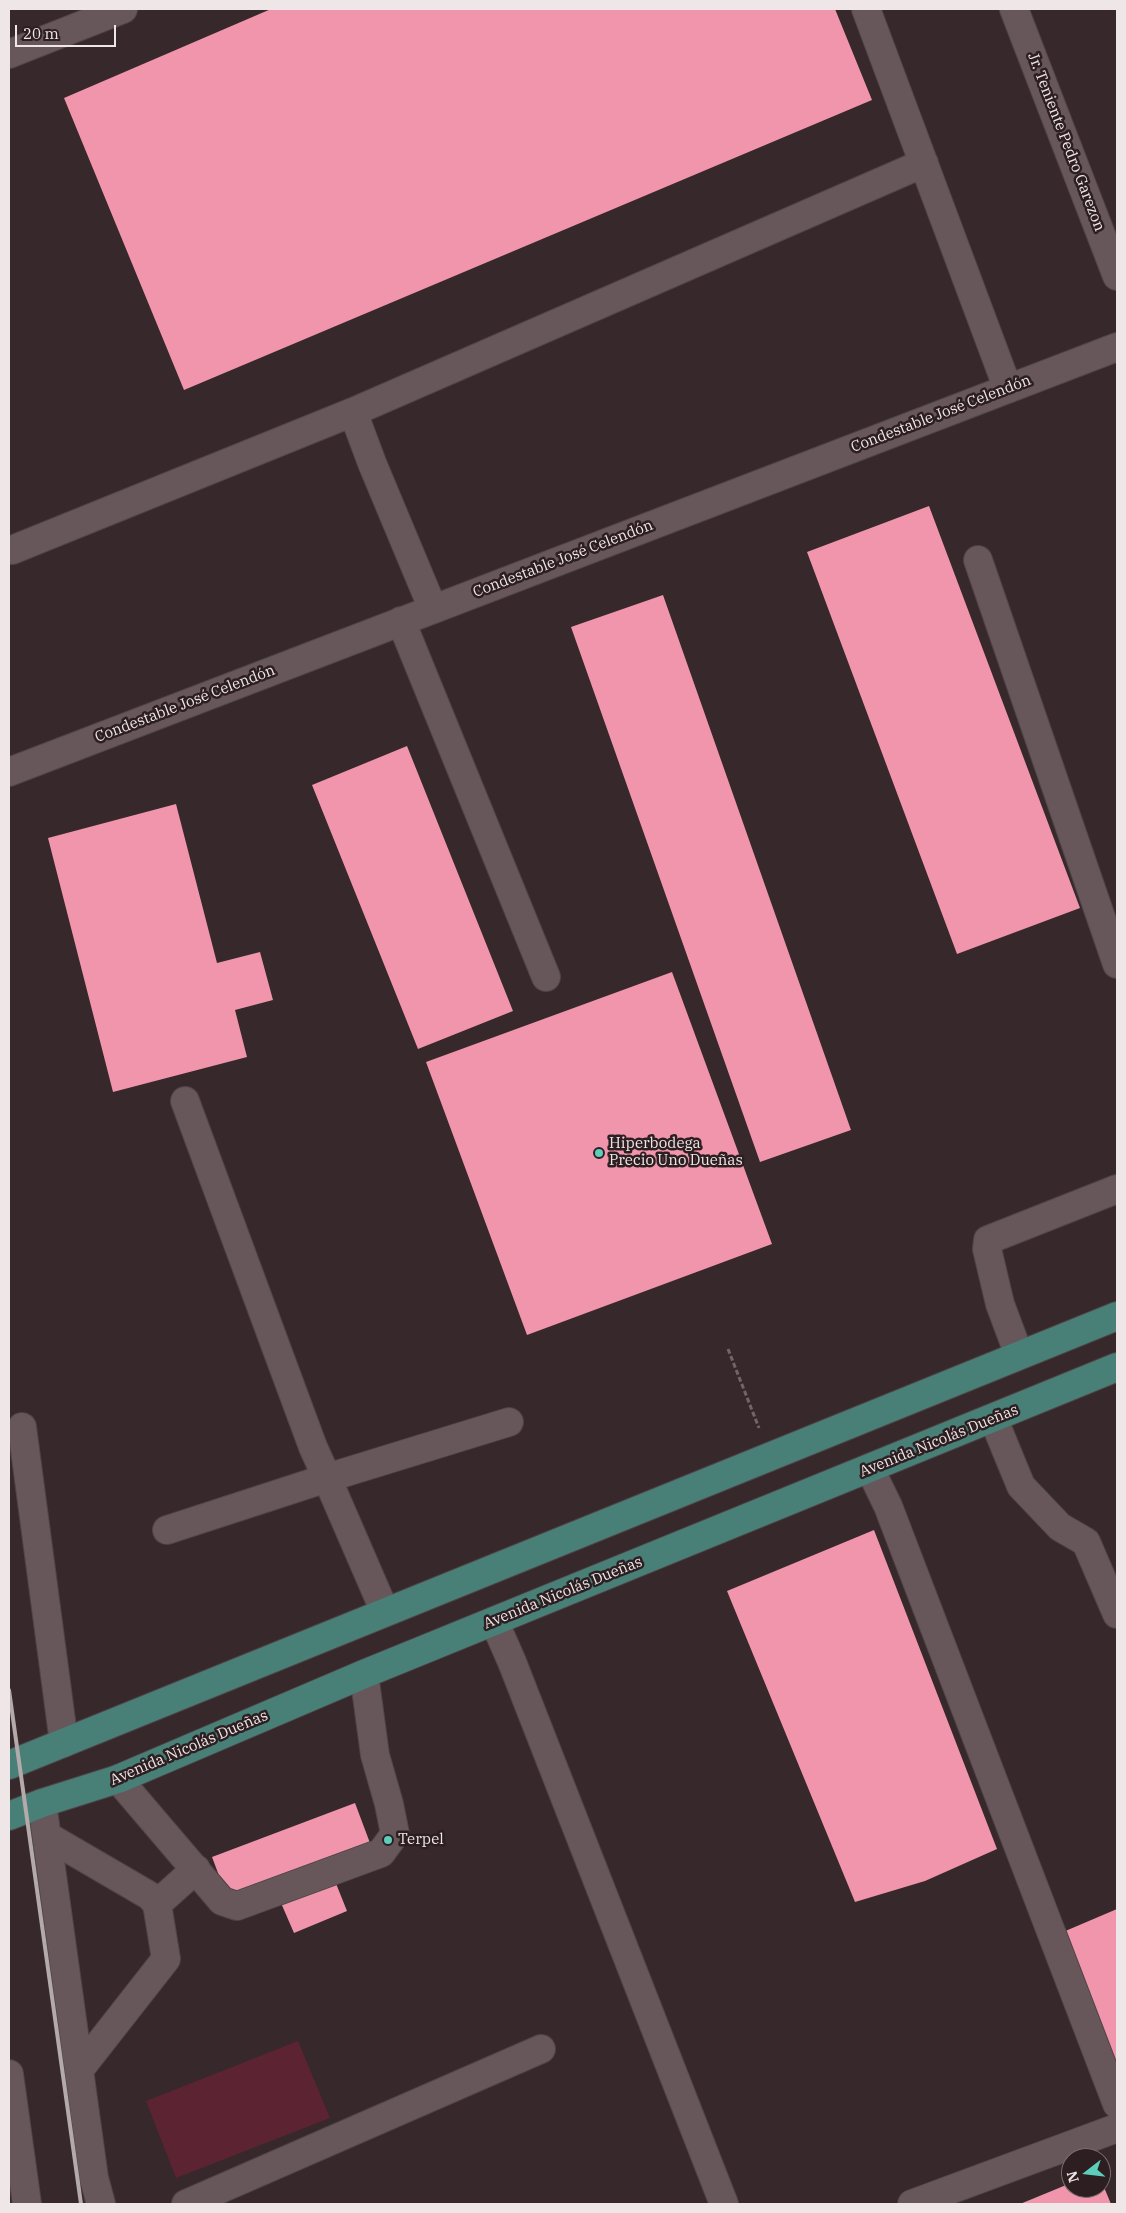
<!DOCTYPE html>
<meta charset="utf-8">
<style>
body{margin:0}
#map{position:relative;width:1126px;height:2213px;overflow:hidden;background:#36282b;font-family:"IBM Plex Serif",serif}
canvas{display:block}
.frame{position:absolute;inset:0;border:10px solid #efe6e7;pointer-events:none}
.north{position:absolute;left:1061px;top:2148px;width:50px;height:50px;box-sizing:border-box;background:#2c1e21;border:1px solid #7a6e70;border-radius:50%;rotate:254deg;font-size:14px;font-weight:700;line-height:20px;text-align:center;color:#efe6e7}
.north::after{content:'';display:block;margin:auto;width:18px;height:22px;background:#5ccebb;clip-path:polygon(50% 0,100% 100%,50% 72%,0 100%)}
.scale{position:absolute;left:15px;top:25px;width:101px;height:22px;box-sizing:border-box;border:2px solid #efe6e7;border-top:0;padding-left:6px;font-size:15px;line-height:18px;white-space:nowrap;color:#efe6e7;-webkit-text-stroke:4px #2c1e21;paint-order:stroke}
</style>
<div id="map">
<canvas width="1126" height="2213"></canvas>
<div class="frame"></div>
<div class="north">N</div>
<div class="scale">20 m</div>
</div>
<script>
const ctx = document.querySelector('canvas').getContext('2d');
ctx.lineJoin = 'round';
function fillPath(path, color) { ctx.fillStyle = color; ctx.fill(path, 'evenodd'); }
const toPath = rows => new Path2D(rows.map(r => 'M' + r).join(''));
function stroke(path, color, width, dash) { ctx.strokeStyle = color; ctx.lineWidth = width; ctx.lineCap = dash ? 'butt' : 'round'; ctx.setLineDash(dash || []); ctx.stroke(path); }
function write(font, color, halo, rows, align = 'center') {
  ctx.font = font + ' "IBM Plex Serif",serif'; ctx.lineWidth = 5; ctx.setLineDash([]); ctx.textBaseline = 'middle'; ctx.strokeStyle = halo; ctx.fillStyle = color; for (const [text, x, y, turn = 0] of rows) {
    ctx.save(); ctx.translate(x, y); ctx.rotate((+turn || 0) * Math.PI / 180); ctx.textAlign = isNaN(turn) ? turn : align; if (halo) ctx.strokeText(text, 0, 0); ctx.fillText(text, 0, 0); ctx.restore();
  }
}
fillPath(toPath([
 [298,2041,330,2118,176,2178,146,2101]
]), '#5c2333');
fillPath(toPath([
 [271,9,835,9,872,100,184,390,64,98],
 [929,506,1080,908,957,954,807,552],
 [663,595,851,1130,760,1162,571,627],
 [407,746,513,1011,418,1049,312,785],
 [176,804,217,963,260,952,273,1000,235,1010,247,1057,113,1092,48,838],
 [672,972,772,1244,527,1335,426,1062],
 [874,1530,997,1849,925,1881,855,1902,727,1591],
 [355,1803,370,1843,227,1897,212,1857],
 [335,1881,347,1911,294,1933,281,1903],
 [1117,1909,1117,2071,1063,1932],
 [1101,2180,1111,2204,1020,2204,1071,2183,1071,2188,1101,2188]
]), '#f095ab');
const minor = toPath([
 [866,9,1008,389],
 [1014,9,1117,276],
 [9,54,123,9],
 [353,412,924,163],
 [12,550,353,412,372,463,433,609],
 [978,560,1117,964],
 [401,621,546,977],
 [9,772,1117,347],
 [185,1101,313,1447,327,1478,509,1422],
 [1019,1355,1000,1304,987,1249,988,1240,1117,1189],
 [993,1418,1021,1486,1060,1527,1086,1542,1117,1614],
 [22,1427,64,1743],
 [870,1469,888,1506,1117,2104],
 [167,1530,327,1478,385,1612],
 [494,1621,512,1662,724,2204],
 [118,1779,222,1901,237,1906,381,1853,395,1834,389,1804,375,1755,364,1674],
 [42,1803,94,2178,101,2204],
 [47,1836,150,1896,157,1904,166,1959,79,2070],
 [157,1904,196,1869],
 [9,2074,27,2204],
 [186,2204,541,2049],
 [912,2204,1117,2128]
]);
const major = toPath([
 [9,1765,1117,1316],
 [9,1816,42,1803,118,1779,364,1674,1117,1367]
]);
stroke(minor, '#4f4447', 30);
stroke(major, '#4f4447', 30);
stroke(toPath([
 [728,1349,759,1428]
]), '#726568', 3, [5, 2.5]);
stroke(minor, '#67575a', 28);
stroke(major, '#488077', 28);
stroke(toPath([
 [9,1690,81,2204]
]), '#b4aaab', 4);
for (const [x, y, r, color] of [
 [599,1153,5,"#5ccebb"],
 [388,1840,5,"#5ccebb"]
]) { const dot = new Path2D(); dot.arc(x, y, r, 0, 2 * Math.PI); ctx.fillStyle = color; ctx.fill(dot); stroke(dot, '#2c1e21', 2); }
write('15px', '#efe6e7', '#2c1e21', [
 ["Jr. Teniente Pedro Garezon",1066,142,69],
 ["Condestable José Celendón",941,414,-21],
 ["Condestable José Celendón",563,559,-21],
 ["Condestable José Celendón",185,704,-21],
 ["Avenida Nicolás Dueñas",939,1441,-22],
 ["Avenida Nicolás Dueñas",563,1593,-22],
 ["Avenida Nicolás Dueñas",189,1748,-23]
]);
write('15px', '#efe6e7', '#2c1e21', [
 ["Hiperbodega",609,1144],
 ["Precio Uno Dueñas",609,1161],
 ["Terpel",398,1840]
], 'left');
</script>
